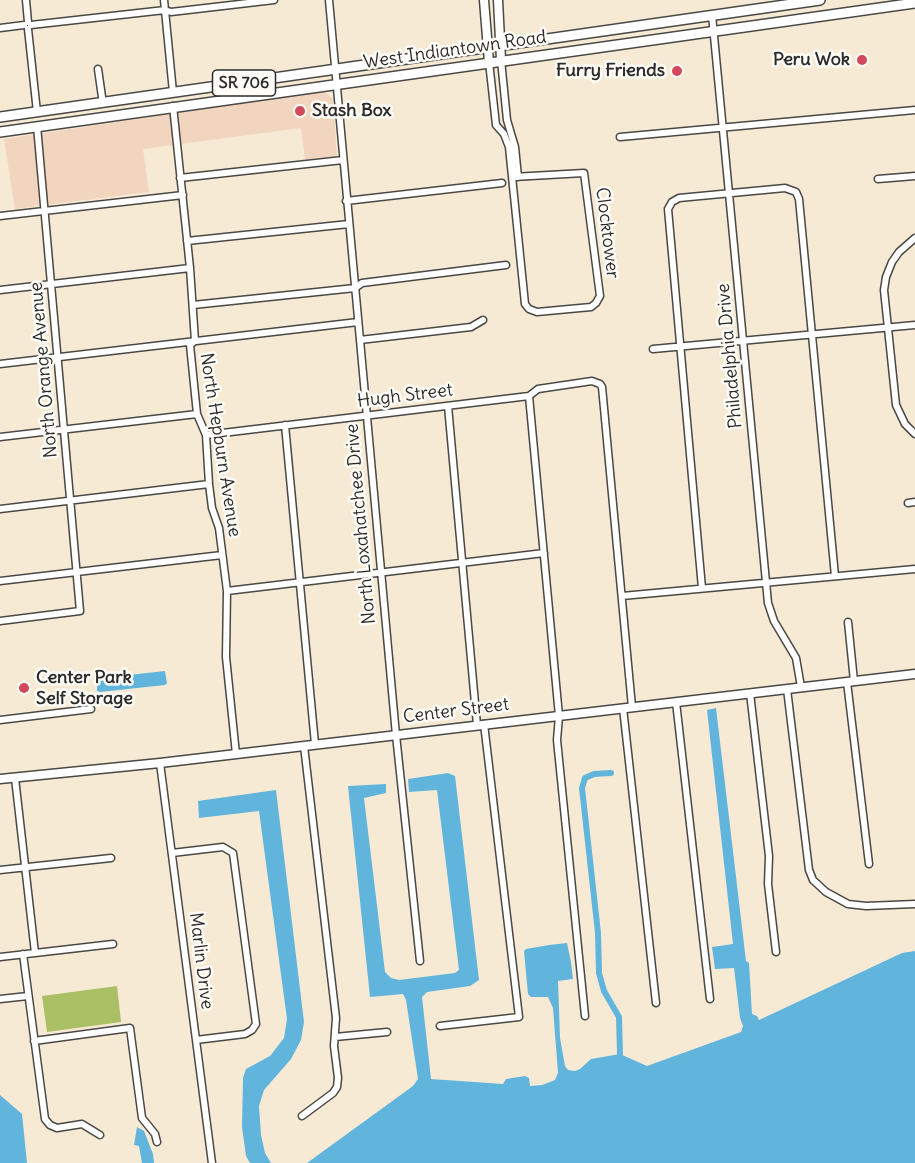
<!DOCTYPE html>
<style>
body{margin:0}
canvas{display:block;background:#f6ead5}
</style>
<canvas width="915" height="1163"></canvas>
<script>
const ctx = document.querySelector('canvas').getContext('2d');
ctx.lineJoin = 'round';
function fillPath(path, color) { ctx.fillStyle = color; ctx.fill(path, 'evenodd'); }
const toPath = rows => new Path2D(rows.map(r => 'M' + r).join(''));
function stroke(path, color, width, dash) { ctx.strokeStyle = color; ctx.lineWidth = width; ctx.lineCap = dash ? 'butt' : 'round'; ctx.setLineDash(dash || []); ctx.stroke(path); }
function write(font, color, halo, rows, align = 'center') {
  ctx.font = font + ' Delius,sans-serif'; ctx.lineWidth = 5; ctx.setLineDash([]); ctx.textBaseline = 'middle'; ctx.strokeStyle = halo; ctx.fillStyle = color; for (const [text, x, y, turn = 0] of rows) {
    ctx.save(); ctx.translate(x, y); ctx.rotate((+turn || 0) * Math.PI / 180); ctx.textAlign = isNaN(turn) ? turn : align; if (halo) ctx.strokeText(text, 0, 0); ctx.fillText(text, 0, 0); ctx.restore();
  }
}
fillPath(toPath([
 [324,91,333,99,337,156,305,159,301,128,143,149,149,192,15,209,4,139]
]), '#f2d5be');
fillPath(toPath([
 [117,986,121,1022,47,1032,42,996]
]), '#abbf64');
fillPath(toPath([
 [165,671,167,683,165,685,100,692,97,691,97,687,101,678],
 [716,708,746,961,749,963,752,1014,757,1016,759,1020,902,953,915,951,915,1163,307,1163,413,1086,418,1079,406,1000,403,994,370,997,348,786,386,784,386,793,364,798,385,972,391,978,399,980,455,973,459,970,437,790,409,792,408,779,448,773,455,776,479,980,470,986,427,992,422,997,431,1079,503,1084,506,1079,525,1076,529,1078,530,1086,542,1085,555,1080,558,1073,553,1008,548,997,531,997,528,994,524,951,526,949,549,945,567,943,571,962,573,979,558,981,560,1038,565,1066,568,1070,575,1071,580,1069,591,1059,620,1054,647,1066,741,1032,743,1026,740,1018,734,968,715,969,712,947,733,944,707,710],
 [276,790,304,1022,301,1040,291,1059,264,1090,259,1106,261,1135,265,1153,271,1163,250,1163,246,1156,242,1127,243,1078,246,1069,270,1056,284,1038,287,1019,259,811,199,818,198,801],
 [0,1095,22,1114,27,1163,0,1163],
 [137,1127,144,1131,153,1154,154,1163,142,1163,139,1146,134,1145]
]), '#61b5dd');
stroke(toPath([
 [611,773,594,774,585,778,582,788,598,933,599,973,604,991,619,1017,620,1054]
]), '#61b5dd', 6);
const street = toPath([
 [26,0,28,22],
 [164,0,173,92],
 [329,0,396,735,420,961],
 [712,15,768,603,774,621,796,658,801,687],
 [31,25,165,10,171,12,274,0],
 [0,28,24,25],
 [28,29,37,112],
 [501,60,507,120,515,147,518,177],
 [489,62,496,125,504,134,509,147,525,304,529,309,537,312,591,307,596,303,600,296,584,173,513,177],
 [98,69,102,97],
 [173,106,190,268,195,341,190,345,197,414,206,435,209,484,212,508,219,528,227,591,226,657,236,754],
 [620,137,915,110],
 [180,178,343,160],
 [878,179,915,176],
 [346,201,502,183],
 [0,216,183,195],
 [915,238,899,252,892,262,886,277,884,290,896,405,905,424,915,434],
 [187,241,349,224],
 [0,290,190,268],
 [193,305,355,288,362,283,506,265],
 [360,340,471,327,483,320],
 [653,349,915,325],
 [0,364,358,322],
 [529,396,559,716,557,740,585,1016],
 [448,406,477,725],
 [285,425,315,744],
 [206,435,529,396,538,389,592,381,600,384,602,387,632,707],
 [0,437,197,414],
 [908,503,915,502],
 [0,509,209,484],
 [0,581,222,555],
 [702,588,668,209,672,202,679,198,785,188,796,192,799,199,835,576],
 [227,591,544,553],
 [622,596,915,569],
 [0,621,80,611,37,126],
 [848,622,854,681],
 [847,682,869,864],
 [787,689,809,870,813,880,826,892,848,904,866,906,915,904],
 [750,693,769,856,768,884,776,952],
 [676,702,710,999],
 [623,708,656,1003],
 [0,720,91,709],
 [160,763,212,1163],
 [15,778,35,953],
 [172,853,223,847,233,853,256,1024,252,1030,245,1034,196,1040],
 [0,870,111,858],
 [23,954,45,1119,50,1125,57,1128,82,1124,100,1135],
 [0,957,113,944],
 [0,999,28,996],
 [440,1026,519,1017,484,724],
 [335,1037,387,1032],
 [34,1041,130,1028,142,1118,155,1134,157,1142],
 [302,1116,333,1093,337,1087,338,1078,334,1046,336,1018,304,746]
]);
const secondary = toPath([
 [484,0,489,62],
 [498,0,501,60],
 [0,779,160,763,915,674]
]);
const primary = toPath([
 [0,117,820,0],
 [0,132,915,3]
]);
stroke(street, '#494844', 9);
stroke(secondary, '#494844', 11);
stroke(primary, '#494844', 12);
stroke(street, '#fff', 6);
stroke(secondary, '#fff', 8);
stroke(primary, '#fff', 9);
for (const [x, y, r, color] of [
 [862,60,6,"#d1495b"],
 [677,71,6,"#d1495b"],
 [300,111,6,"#d1495b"],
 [24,688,6,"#d1495b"]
]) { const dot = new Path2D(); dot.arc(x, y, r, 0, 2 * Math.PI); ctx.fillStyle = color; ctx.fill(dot); stroke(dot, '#fdfcf7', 2); }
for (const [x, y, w] of [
 [244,83,63]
]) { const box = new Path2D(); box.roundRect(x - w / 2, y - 13, w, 26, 4.5); ctx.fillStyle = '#fdfcf7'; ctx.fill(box); stroke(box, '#2b2b2b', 1.5); }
write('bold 16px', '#2b2b2b', null, [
 ["SR 706",244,83]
]);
write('18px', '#2b2b2b', '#fdfcf7', [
 ["West Indiantown Road",455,50,-8],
 ["Clocktower",607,233,83],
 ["Philadelphia Drive",730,356,-95],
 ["North Orange Avenue",44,370,-95],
 ["Hugh Street",405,396,-7],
 ["North Hepburn Avenue",220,445,81],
 ["North Loxahatchee Drive",361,524,-95],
 ["Center Street",456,711,-7],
 ["Marlin Drive",201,961,83]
]);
write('bold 18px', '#2b2b2b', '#fdfcf7', [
 ["Peru Wok",850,60],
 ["Furry Friends",665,71],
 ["Stash Box",312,111,"left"],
 ["Center Park",36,678,"left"],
 ["Self Storage",36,699,"left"]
], 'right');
</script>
